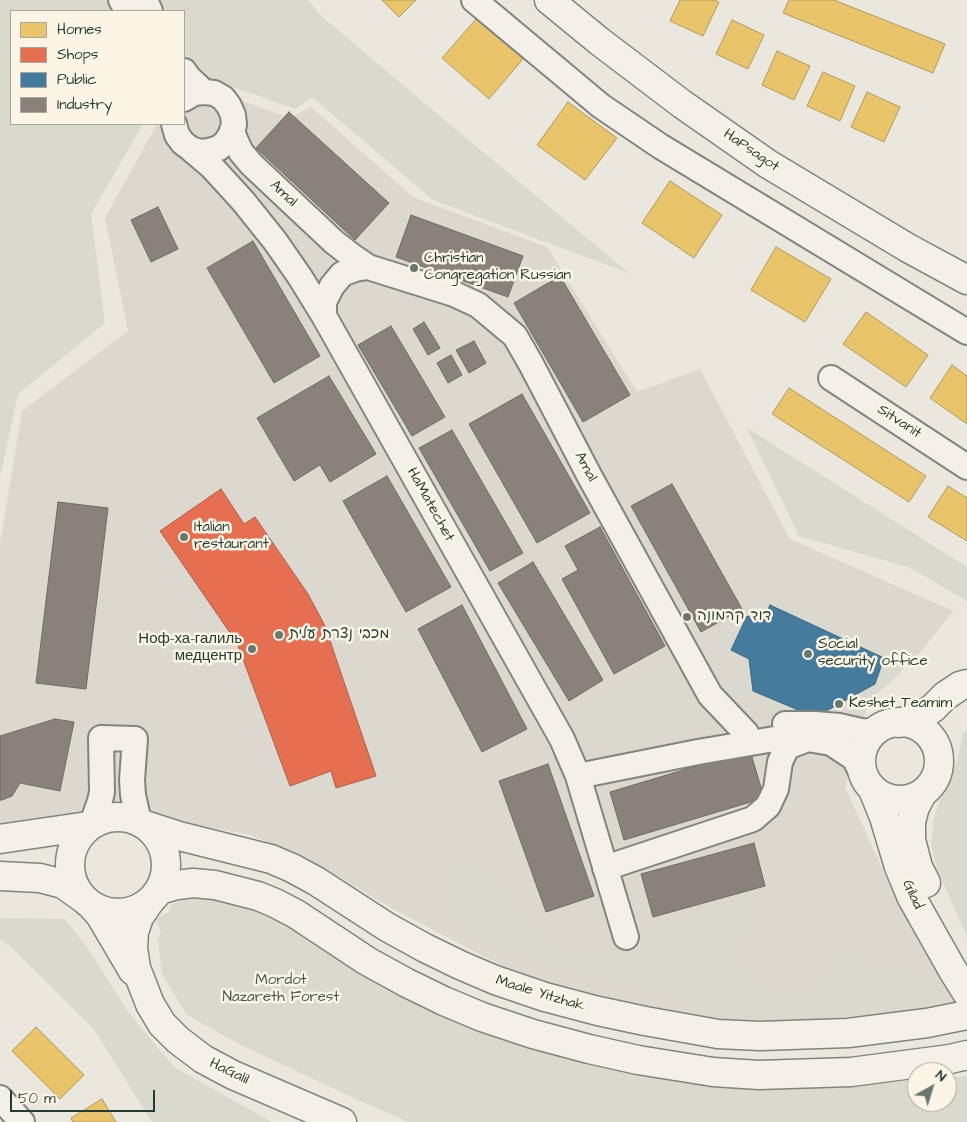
<!DOCTYPE html>
<meta charset="utf-8">
<style>
body{margin:0}
#map{position:relative;width:967px;height:1122px;overflow:hidden;background:#eae7df;font-family:"Architects Daughter",sans-serif}
canvas{display:block}
.legend{position:absolute;left:10px;top:10px;width:175px;height:115px;box-sizing:border-box;background:#fcf5e5;border:1px solid #a4ab9e;margin:0;padding:6px 9px;list-style:none;font-size:15px;color:#1f3d34}
.legend li{display:flex;align-items:center;gap:10px;height:25px}
.legend b{width:25px;border:1px solid #a4ab9e}
.north{position:absolute;left:907px;top:1062px;width:50px;height:50px;box-sizing:border-box;background:#fcf5e5;border:1px solid #a4ab9e;border-radius:50%;rotate:39deg;font-size:14px;font-weight:700;line-height:20px;text-align:center;color:#1f3d34}
.north::after{content:'';display:block;margin:auto;width:18px;height:22px;background:#667870;clip-path:polygon(50% 0,100% 100%,50% 72%,0 100%)}
.scale{position:absolute;left:10px;top:1090px;width:145px;height:22px;box-sizing:border-box;border:2px solid #1f3d34;border-top:0;padding-left:6px;font-size:15px;line-height:18px;white-space:nowrap;color:#1f3d34;-webkit-text-stroke:4px #fcf5e5;paint-order:stroke}
</style>
<div id="map">
<canvas width="967" height="1122"></canvas>
<ul class="legend">
<li><b style="height:14px;background:#e9c46a"></b>Homes</li>
<li><b style="height:14px;background:#e76f51"></b>Shops</li>
<li><b style="height:14px;background:#457b9d"></b>Public</li>
<li><b style="height:14px;background:#8a817c"></b>Industry</li>
</ul>
<div class="north">N</div>
<div class="scale">50 m</div>
</div>
<script>
const ctx = document.querySelector('canvas').getContext('2d');
ctx.lineJoin = 'round';
function fillPath(path, color) { ctx.fillStyle = color; ctx.fill(path, 'evenodd'); }
const toPath = rows => new Path2D(rows.map(r => 'M' + r).join(''));
function stroke(path, color, width, dash) { ctx.strokeStyle = color; ctx.lineWidth = width; ctx.lineCap = dash ? 'butt' : 'round'; ctx.setLineDash(dash || []); ctx.stroke(path); }
function write(font, color, halo, rows, align = 'center') {
  ctx.font = font + ' "Architects Daughter","Playpen Sans Hebrew",sans-serif'; ctx.lineWidth = 5; ctx.setLineDash([]); ctx.textBaseline = 'middle'; ctx.strokeStyle = halo; ctx.fillStyle = color; for (const [text, x, y, turn = 0] of rows) {
    ctx.save(); ctx.translate(x, y); ctx.rotate((+turn || 0) * Math.PI / 180); ctx.textAlign = isNaN(turn) ? turn : align; if (halo) ctx.strokeText(text, 0, 0); ctx.fillText(text, 0, 0); ctx.restore();
  }
}
fillPath(toPath([
 [184,80,290,118,311,107,413,197,547,247,637,392,700,369,790,539,953,611,923,649,890,683,869,700,845,787,891,888,941,977,957,1004,886,1013,777,1024,676,1015,524,977,391,908,307,858,250,835,177,821,122,804,84,813,0,830,0,544,22,411,128,331,105,218,157,124,184,124]
]), '#dbd9cf');
fillPath(toPath([
 [0,0,308,0,320,15,435,112,629,273,433,200,312,97,296,109,184,70,184,11,11,11,11,124,143,124,91,214,105,323,18,394,0,477],
 [747,428,967,567,967,601,911,568,799,536],
 [673,661,697,702,714,722,643,741,608,748,598,743,588,735,580,713],
 [967,729,967,937,937,869,931,844,934,818,940,800,952,775,958,758,963,734],
 [460,867,473,870,487,881,499,894,512,916,536,937,572,957,645,942,647,929,758,898,735,945,737,972,765,992,820,991,844,954,872,970,933,978,947,1001,794,1019,735,1015,717,1012,694,1000,635,982,574,970,479,935,467,929,456,915,452,905,451,887],
 [218,894,255,906,522,1041,586,1064,687,1080,851,1086,917,1080,917,1102,947,1102,947,1078,967,1076,967,1122,409,1122,358,1100,241,1045,187,1015,162,974,158,941,161,933,155,918,168,913,171,905,186,898],
 [0,918,65,919,89,950,128,1012,174,1067,272,1122,152,1122,93,1028,10,946,0,939]
]), '#dad9cd');
const homes = toPath([
 [382,0,416,0,399,17,382,0],
 [680,0,714,0,719,2,703,36,670,21,680,0],
 [789,0,834,0,945,44,933,73,783,13,789,0],
 [476,19,523,59,489,99,442,58,476,19],
 [732,20,764,35,748,69,716,54,732,20],
 [777,51,810,66,794,100,762,85,777,51],
 [823,72,855,86,840,121,807,106,823,72],
 [867,92,900,107,884,142,851,127,867,92],
 [568,102,617,138,585,180,537,145,568,102],
 [670,181,722,215,694,258,642,223,670,181],
 [776,247,831,279,805,322,751,290,776,247],
 [866,312,928,355,906,387,843,344,866,312],
 [952,365,967,376,967,424,930,398,952,365],
 [789,388,926,476,909,502,772,414,789,388],
 [948,486,967,498,967,541,928,517,948,486],
 [36,1027,84,1075,60,1099,12,1051,36,1027],
 [102,1099,116,1122,73,1122,71,1118,102,1099]
]);
fillPath(homes, '#e9c46a');
stroke(homes, '#ac9c5a', 1);
const shops = toPath([
 [221,489,244,524,255,517,308,594,325,626,376,776,336,788,331,771,290,786,237,643,160,531,221,489]
]);
fillPath(shops, '#e76f51');
stroke(shops, '#ab6048', 1);
const public = toPath([
 [770,605,884,658,875,684,828,710,803,712,753,691,749,659,731,650,747,616,762,622,770,605]
]);
fillPath(public, '#457b9d');
stroke(public, '#3a687e', 1);
const industry = toPath([
 [289,112,389,203,355,240,256,148,289,112],
 [158,207,178,249,151,262,131,220,158,207],
 [411,215,523,256,508,297,396,257,411,215],
 [253,241,320,356,274,383,207,268,253,241],
 [560,276,630,395,583,422,514,303,560,276],
 [424,322,440,348,428,355,413,329,424,322],
 [391,326,445,417,412,436,358,345,391,326],
 [474,341,486,363,469,373,456,350,474,341],
 [451,355,462,375,448,383,437,363,451,355],
 [329,376,376,454,330,482,320,465,294,481,257,418,329,376],
 [522,394,590,513,537,543,469,424,522,394],
 [452,430,523,553,490,571,419,448,452,430],
 [387,476,451,587,406,612,343,501,387,476],
 [672,484,742,609,701,632,631,506,672,484],
 [58,502,108,508,86,689,36,683,58,502],
 [600,527,665,646,614,674,562,579,578,570,565,546,600,527],
 [533,562,603,680,569,701,498,583,533,562],
 [462,605,527,729,482,752,418,629,462,605],
 [55,719,74,722,60,791,20,783,12,796,2,800,0,800,0,736,55,719],
 [750,750,764,798,624,840,610,792,750,750],
 [548,764,594,896,546,912,499,781,548,764],
 [754,843,765,886,653,917,641,874,754,843]
]);
fillPath(industry, '#8a817c');
stroke(industry, '#6a6d66', 1);
const street = toPath([
 [121,0,128,11],
 [145,0,150,11],
 [474,0,601,106,660,146,967,332],
 [184,71,188,77,204,92],
 [174,124,177,135,183,143,191,149,200,152,209,151,219,148,226,142,231,134,234,125,233,115,229,106,223,98,214,93,204,92,194,93,184,99],
 [232,130,235,139,241,152,251,164,334,242,352,256,368,267,454,294,478,305,515,336,531,364,590,477,710,695,746,733],
 [191,149,211,166,243,201,275,241,300,277,324,316,562,739,578,776,626,937],
 [324,316,324,302,332,286,342,274,355,269,368,267],
 [831,378,967,467],
 [785,724,815,724,839,726,861,731,875,732],
 [578,776,698,752,780,738,808,739,831,743,854,758,865,779],
 [92,824,100,801,102,792,101,738,135,739,132,780,133,795,139,822],
 [605,868,753,819,768,806,776,789,780,762,787,747,808,739],
 [0,1098,22,1122]
]);
const secondary = toPath([
 [549,0,599,41,682,104,768,164,908,248,967,280],
 '861 761a39 39 0 1 1 78 0a39 39 0 1 1-78 0Z',
 [899,723,921,716,933,708,945,696,960,686,967,684],
 [873,790,884,817,899,867,912,898,952,969,967,993],
 [922,794,915,807,911,822,911,840,918,867,926,883],
 '70 865a48 48 0 1 1 96 0a48 48 0 1 1-96 0Z',
 [145,825,179,836,271,859,292,868,316,881,387,927,425,948,460,965,495,980,545,997,598,1011,645,1021,718,1034,760,1036,848,1033,927,1023,967,1015],
 [0,839,88,826],
 [0,876,40,878,63,884,84,899],
 [159,890,177,885,193,883,215,885,258,896,275,903,296,914,367,961,407,983,444,1001,482,1017,533,1034,589,1049,638,1060,713,1072,759,1075,851,1072,950,1059,967,1055],
 [150,901,139,917,134,932,133,948,136,968,150,1004,162,1024,178,1040,203,1059,233,1075,342,1122],
 [91,905,100,915,133,971]
]);
stroke(street, '#80847f', 28);
stroke(secondary, '#80847f', 31);
stroke(street, '#f3f0ea', 24);
stroke(secondary, '#f3f0ea', 28);
for (const [x, y, r, color] of [
 [414,268,5,"#667870"],
 [184,537,5,"#667870"],
 [687,617,5,"#667870"],
 [279,635,5,"#667870"],
 [252,649,5,"#667870"],
 [808,654,5,"#667870"],
 [839,704,5,"#667870"]
]) { const dot = new Path2D(); dot.arc(x, y, r, 0, 2 * Math.PI); ctx.fillStyle = color; ctx.fill(dot); stroke(dot, '#fcf5e5', 2); }
write('15px', '#1f3d34', '#fcf5e5', [
 ["HaPsagot",751,151,34],
 ["Amal",283,194,43],
 ["Sitvanit",899,422,33],
 ["Amal",585,467,62],
 ["HaMatechet",430,505,61],
 ["Gilad",912,895,65],
 ["Maale Yitzhak",540,994,17],
 ["HaGalil",229,1072,26]
]);
write('15px', '#1f3d34', '#fcf5e5', [
 ["Christian",424,259],
 ["Congregation Russian",424,276],
 ["Italian",194,528],
 ["restaurant",194,545],
 ["דוד קרמונה",697,617],
 ["מכבי נצרת עלית",289,635],
 ["Ноф-ха-галиль",242,640,"right"],
 ["медцентр",242,657,"right"],
 ["Social",818,645],
 ["security office",818,662],
 ["Keshet Teamim",849,704]
], 'left');
write('15px', '#425a50', '#fcf5e5', [
 ["Mordot",281,981],
 ["Nazareth Forest",281,998]
]);
</script>
